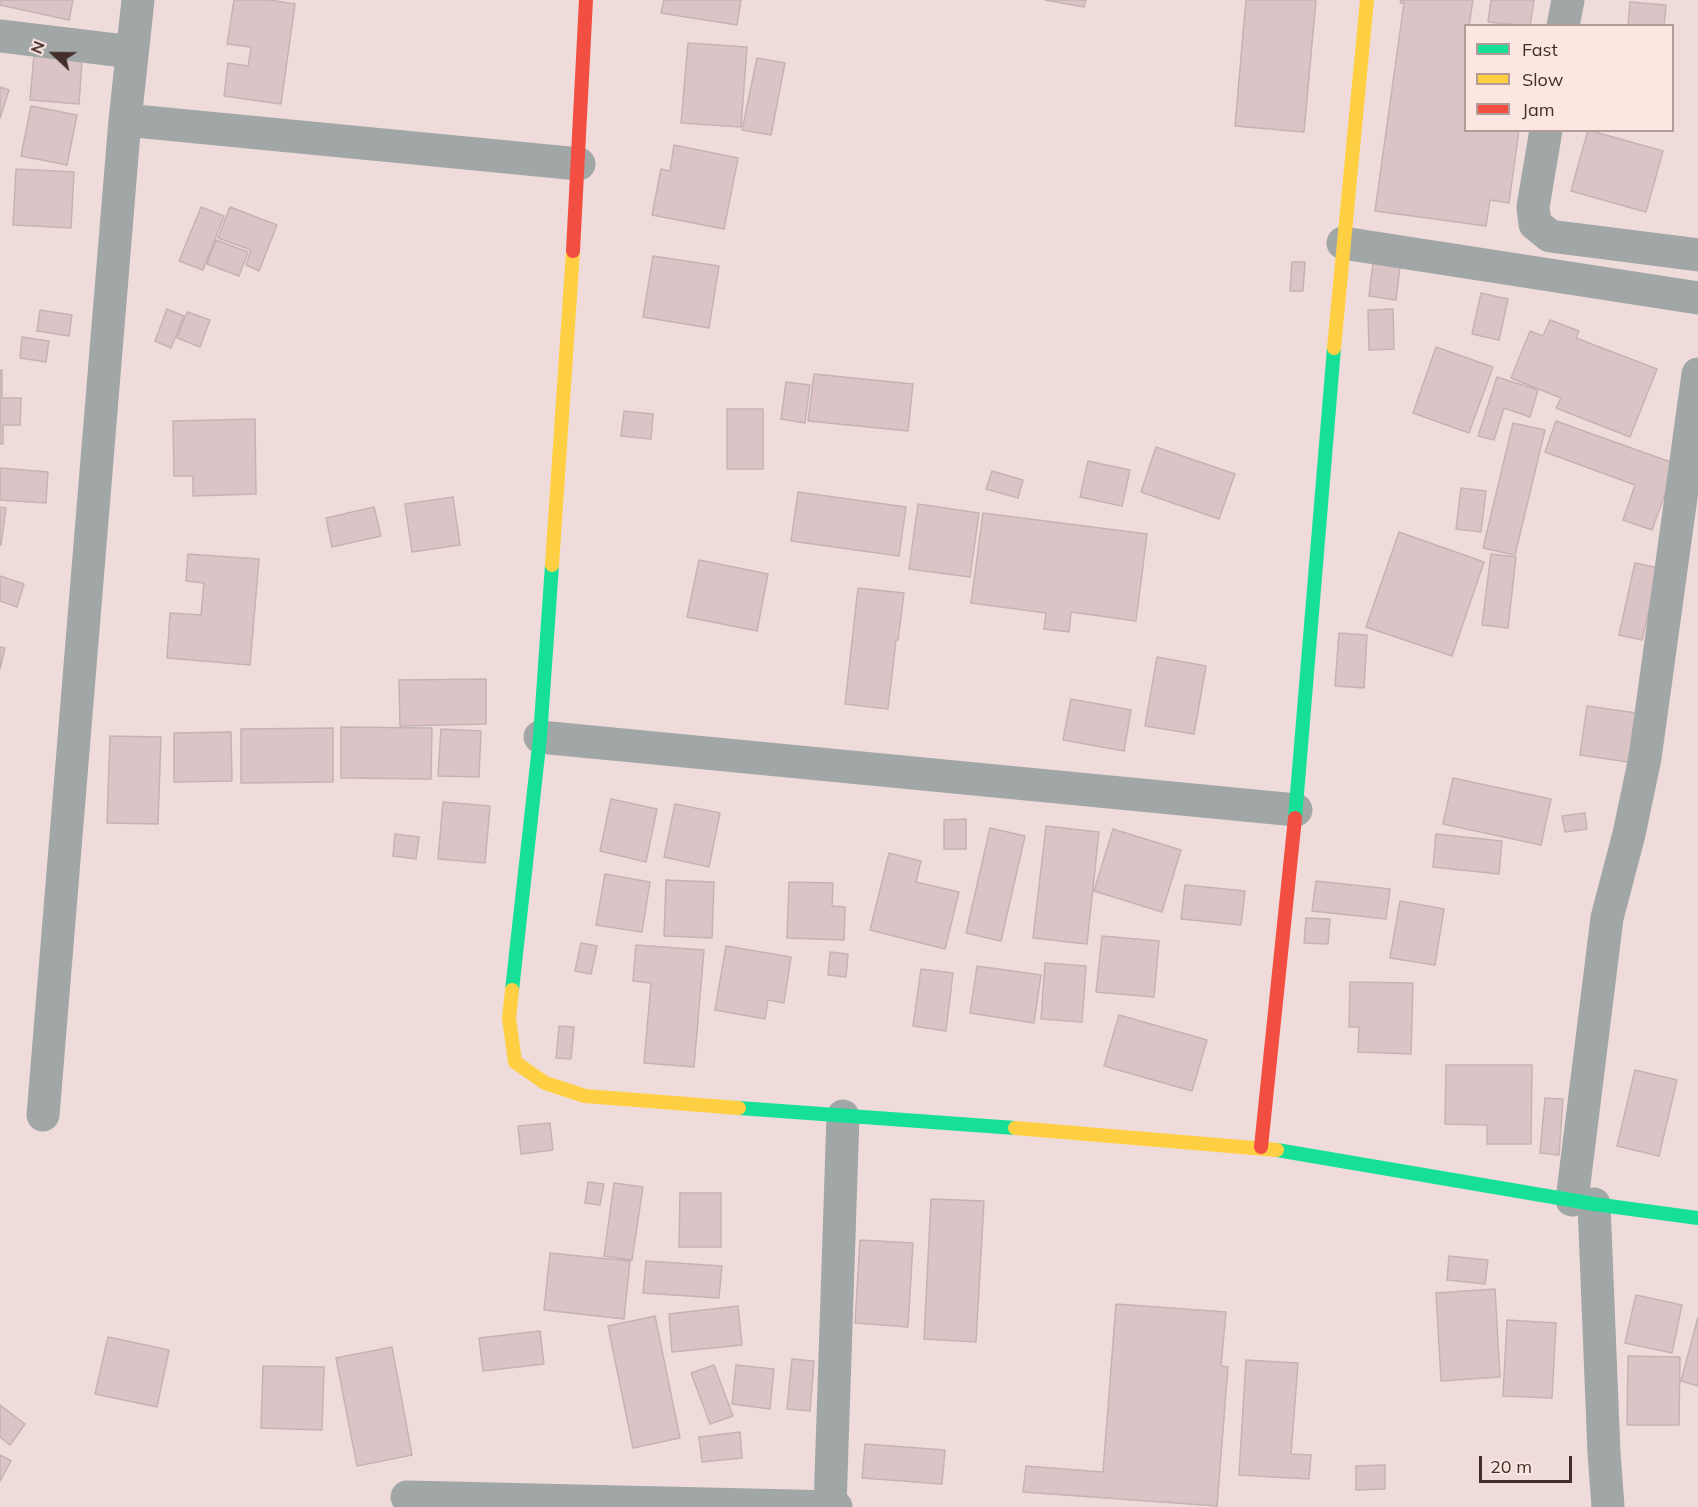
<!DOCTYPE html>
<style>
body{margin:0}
#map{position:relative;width:1698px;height:1507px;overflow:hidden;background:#efdcda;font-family:Mulish,sans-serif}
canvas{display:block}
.legend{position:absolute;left:1464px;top:24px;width:210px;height:108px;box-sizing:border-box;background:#fde6e2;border:2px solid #b39c98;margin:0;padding:8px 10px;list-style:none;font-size:18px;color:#432e2a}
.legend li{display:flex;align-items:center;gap:12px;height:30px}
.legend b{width:30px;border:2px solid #b39c98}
.north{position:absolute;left:24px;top:24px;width:60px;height:60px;-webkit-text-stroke:4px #fde6e2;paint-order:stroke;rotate:292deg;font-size:16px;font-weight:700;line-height:24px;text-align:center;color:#432e2a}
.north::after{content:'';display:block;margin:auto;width:21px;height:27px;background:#432e2a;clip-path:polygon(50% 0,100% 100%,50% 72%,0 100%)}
.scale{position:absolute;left:1479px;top:1456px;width:93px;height:27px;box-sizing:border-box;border:3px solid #432e2a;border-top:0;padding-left:8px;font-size:18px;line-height:21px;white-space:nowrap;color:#432e2a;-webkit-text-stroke:4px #fde6e2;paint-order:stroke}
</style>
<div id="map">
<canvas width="1698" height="1507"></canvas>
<ul class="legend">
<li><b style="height:8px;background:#16e098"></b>Fast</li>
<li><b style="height:8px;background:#ffcf43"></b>Slow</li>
<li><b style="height:8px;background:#f24e42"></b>Jam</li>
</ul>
<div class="north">N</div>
<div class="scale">20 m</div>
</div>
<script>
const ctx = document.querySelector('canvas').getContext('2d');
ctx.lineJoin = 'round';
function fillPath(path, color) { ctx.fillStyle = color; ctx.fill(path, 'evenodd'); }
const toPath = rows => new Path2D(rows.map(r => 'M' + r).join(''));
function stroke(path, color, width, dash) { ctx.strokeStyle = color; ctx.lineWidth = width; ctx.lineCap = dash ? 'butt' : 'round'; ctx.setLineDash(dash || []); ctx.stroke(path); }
const building = toPath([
 [0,0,73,0,69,20,0,5,0,0],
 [234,0,270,0,295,4,281,104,224,96,228,63,248,66,251,47,227,44,234,0],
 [664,0,741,0,737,25,661,13,664,0],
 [1045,0,1086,0,1084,7,1045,0],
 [1246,0,1316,0,1304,132,1235,126,1246,0],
 [1401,0,1473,0,1469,26,1466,26,1466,130,1519,130,1509,203,1490,200,1486,226,1375,211,1404,3,1400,3,1401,0],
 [1491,0,1534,0,1530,26,1488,22,1491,0],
 [1630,2,1666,5,1664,26,1628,26,1630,2],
 [35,43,83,47,79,104,30,100,35,43],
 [688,43,747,47,741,127,681,123,688,43],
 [757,58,785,63,771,135,742,130,757,58],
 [0,87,9,90,0,118,0,87],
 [31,106,77,115,67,165,21,156,31,106],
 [1588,130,1663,151,1646,212,1571,191,1588,130],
 [674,145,738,158,724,229,652,215,661,169,670,171,674,145],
 [16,169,74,172,71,228,13,225,16,169],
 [201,207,224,216,203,270,179,261,201,207],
 [230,207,277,225,259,271,246,265,251,250,218,238,230,207],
 [216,240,248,252,239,276,207,264,216,240],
 [653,256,719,266,709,328,643,317,653,256],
 [1292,262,1305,262,1303,291,1290,291,1292,262],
 [1373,263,1400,266,1396,300,1369,296,1373,263],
 [1481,293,1508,299,1499,340,1472,334,1481,293],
 [167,309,184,316,171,348,155,341,167,309],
 [1393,309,1394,349,1369,350,1368,310,1393,309],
 [40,310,72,315,69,336,37,331,40,310],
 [187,312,210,320,200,347,177,338,187,312],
 [1550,320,1579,331,1576,338,1657,369,1630,437,1556,408,1561,398,1511,378,1530,331,1543,336,1550,320],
 [22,337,49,341,46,362,20,358,22,337],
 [1436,347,1493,367,1469,433,1413,413,1436,347],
 [0,370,2,370,2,398,21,398,20,425,3,425,3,444,0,444,0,370],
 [814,374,913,384,908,431,808,421,814,374],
 [1497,377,1538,390,1530,417,1504,408,1494,440,1478,436,1497,377],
 [786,382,810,385,805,423,781,419,786,382],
 [727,409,763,409,763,469,727,469,727,409],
 [624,411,653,414,651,439,621,436,624,411],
 [255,419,256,494,193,496,193,476,174,476,173,421,255,419],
 [1556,421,1676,464,1652,530,1623,520,1635,485,1545,452,1556,421],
 [1513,423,1545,430,1515,555,1483,548,1513,423],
 [1156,447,1235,474,1219,519,1141,492,1156,447],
 [1088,461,1130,470,1122,506,1080,497,1088,461],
 [0,468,48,472,46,503,0,500,0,468],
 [992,471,1023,480,1018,498,986,489,992,471],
 [1461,488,1486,491,1481,532,1456,529,1461,488],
 [798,492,906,507,899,556,791,541,798,492],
 [453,497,460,545,412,552,405,504,453,497],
 [918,504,979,513,970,577,909,569,918,504],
 [0,507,6,508,1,545,0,545,0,507],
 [374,507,381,536,332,547,326,518,374,507],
 [983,513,1147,534,1136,621,1071,612,1069,632,1044,629,1046,613,971,603,983,513],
 [1399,532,1484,562,1452,656,1366,627,1399,532],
 [188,554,259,559,250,665,167,658,170,613,201,615,204,583,186,581,188,554],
 [1491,554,1516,557,1508,628,1482,625,1491,554],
 [699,560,768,574,757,631,687,617,699,560],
 [1635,563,1659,568,1642,640,1619,635,1635,563],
 [0,576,24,584,17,607,0,601,0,576],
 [858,588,904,593,898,640,896,640,888,709,845,704,858,588],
 [1339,633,1367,635,1364,688,1335,686,1339,633],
 [0,647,5,648,0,669,0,647],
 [1157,657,1206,666,1194,734,1145,726,1157,657],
 [486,679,486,724,400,726,399,680,486,679],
 [1071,699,1131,710,1124,751,1063,740,1071,699],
 [1587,706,1636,713,1628,762,1580,755,1587,706],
 [341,727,432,728,431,779,341,778,341,727],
 [333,728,333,782,241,783,241,729,333,728],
 [441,729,481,731,479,777,438,776,441,729],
 [231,732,232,781,174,782,174,733,231,732],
 [110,736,161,737,158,824,107,823,110,736],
 [1453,778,1551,799,1541,845,1443,824,1453,778],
 [611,799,657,809,646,862,600,851,611,799],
 [443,802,490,806,485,863,438,859,443,802],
 [675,804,720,813,709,867,664,857,675,804],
 [1585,813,1587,829,1565,832,1562,816,1585,813],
 [966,819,966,849,944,849,944,820,966,819],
 [1046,826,1099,832,1087,944,1033,938,1046,826],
 [990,828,1025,836,1001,941,966,933,990,828],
 [1113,829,1181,850,1162,912,1094,891,1113,829],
 [395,834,419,837,416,859,393,856,395,834],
 [1436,834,1502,841,1499,874,1433,867,1436,834],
 [889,853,921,861,916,882,959,892,945,949,870,930,889,853],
 [605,874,650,882,642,932,596,925,605,874],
 [666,880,714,882,712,938,664,936,666,880],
 [1316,881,1390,889,1386,919,1312,911,1316,881],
 [789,882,833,883,832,906,845,907,844,940,787,938,789,882],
 [1185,885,1245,891,1241,925,1181,919,1185,885],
 [1400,901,1444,909,1435,965,1390,958,1400,901],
 [1306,918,1330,919,1328,944,1304,943,1306,918],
 [1102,936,1159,941,1154,997,1096,992,1102,936],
 [581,943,597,946,591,974,575,971,581,943],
 [636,945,704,950,694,1067,644,1063,651,983,633,981,636,945],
 [726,946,791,957,784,1003,768,1000,765,1019,715,1010,726,946],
 [830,952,848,954,846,977,828,975,830,952],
 [1045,963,1086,966,1082,1022,1041,1019,1045,963],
 [977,966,1041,975,1034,1023,970,1013,977,966],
 [921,969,953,973,946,1031,913,1026,921,969],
 [1350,982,1413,983,1411,1054,1358,1052,1359,1027,1349,1027,1350,982],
 [1119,1015,1207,1040,1192,1091,1104,1066,1119,1015],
 [559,1026,574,1027,571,1059,556,1058,559,1026],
 [1446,1065,1532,1065,1531,1144,1487,1144,1487,1125,1445,1124,1446,1065],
 [1635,1070,1677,1080,1659,1156,1617,1146,1635,1070],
 [1545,1098,1563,1099,1559,1155,1540,1153,1545,1098],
 [550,1123,553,1150,521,1154,518,1126,550,1123],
 [588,1182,604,1184,600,1205,585,1203,588,1182],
 [614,1183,643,1187,632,1260,604,1256,614,1183],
 [680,1193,721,1193,721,1247,679,1247,680,1193],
 [931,1199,984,1201,976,1342,924,1339,931,1199],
 [860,1240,913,1243,908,1327,855,1323,860,1240],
 [550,1253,630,1261,624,1319,544,1310,550,1253],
 [1449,1256,1488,1260,1485,1284,1447,1280,1449,1256],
 [646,1261,722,1266,719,1298,643,1293,646,1261],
 [1495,1289,1500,1377,1441,1381,1436,1293,1495,1289],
 [1636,1295,1682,1305,1672,1353,1625,1343,1636,1295],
 [1116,1304,1226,1312,1221,1366,1228,1367,1217,1506,1023,1492,1026,1466,1103,1472,1116,1304],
 [738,1306,742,1345,672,1352,669,1314,738,1306],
 [655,1316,680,1438,633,1448,608,1326,655,1316],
 [1698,1317,1698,1386,1681,1381,1698,1317],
 [1507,1320,1556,1323,1552,1398,1503,1396,1507,1320],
 [540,1331,544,1364,483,1371,479,1338,540,1331],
 [108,1337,169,1350,157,1407,95,1394,108,1337],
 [392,1347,412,1455,357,1466,336,1358,392,1347],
 [1628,1356,1680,1357,1679,1425,1627,1425,1628,1356],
 [792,1359,814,1361,810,1411,787,1409,792,1359],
 [1246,1360,1298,1363,1291,1454,1311,1455,1309,1479,1239,1475,1246,1360],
 [714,1365,733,1416,710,1424,691,1373,714,1365],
 [736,1365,774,1369,770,1409,732,1404,736,1365],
 [263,1366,324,1367,322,1430,261,1428,263,1366],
 [0,1405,25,1424,10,1445,0,1437,0,1405],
 [740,1432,742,1458,702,1462,699,1437,740,1432],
 [865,1444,945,1450,942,1484,862,1478,865,1444],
 [0,1455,11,1461,0,1481,0,1455],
 [1385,1465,1385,1489,1356,1490,1356,1466,1385,1465]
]);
fillPath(building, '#dcc4c6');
stroke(building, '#c5b3b3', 1.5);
stroke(toPath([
 [1563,26,1568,0],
 [0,36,132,52],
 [125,120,579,164],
 [1546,130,1533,207,1535,224,1550,236,1698,255],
 [1343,243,1698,298],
 [540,737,1296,810],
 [43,1115,125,120,138,0],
 [1572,1200,1607,918,1629,834,1645,758,1698,374],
 [1594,1204,1604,1453,1608,1507],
 [407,1497,836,1507],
 [830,1507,843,1116]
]), '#a1a6a6', 33);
stroke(toPath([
 [1295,818,1334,348],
 [512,990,540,737,552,565],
 [739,1108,1015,1128],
 [1277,1150,1594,1204,1698,1218]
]), '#16e098', 14);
stroke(toPath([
 [1334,348,1367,0],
 [552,565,573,251],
 [512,990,509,1018,515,1062,545,1083,585,1096,739,1108],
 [1015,1128,1277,1150]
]), '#ffcf43', 14);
stroke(toPath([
 [573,251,586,0],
 [1261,1147,1295,818]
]), '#f24e42', 14);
</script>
